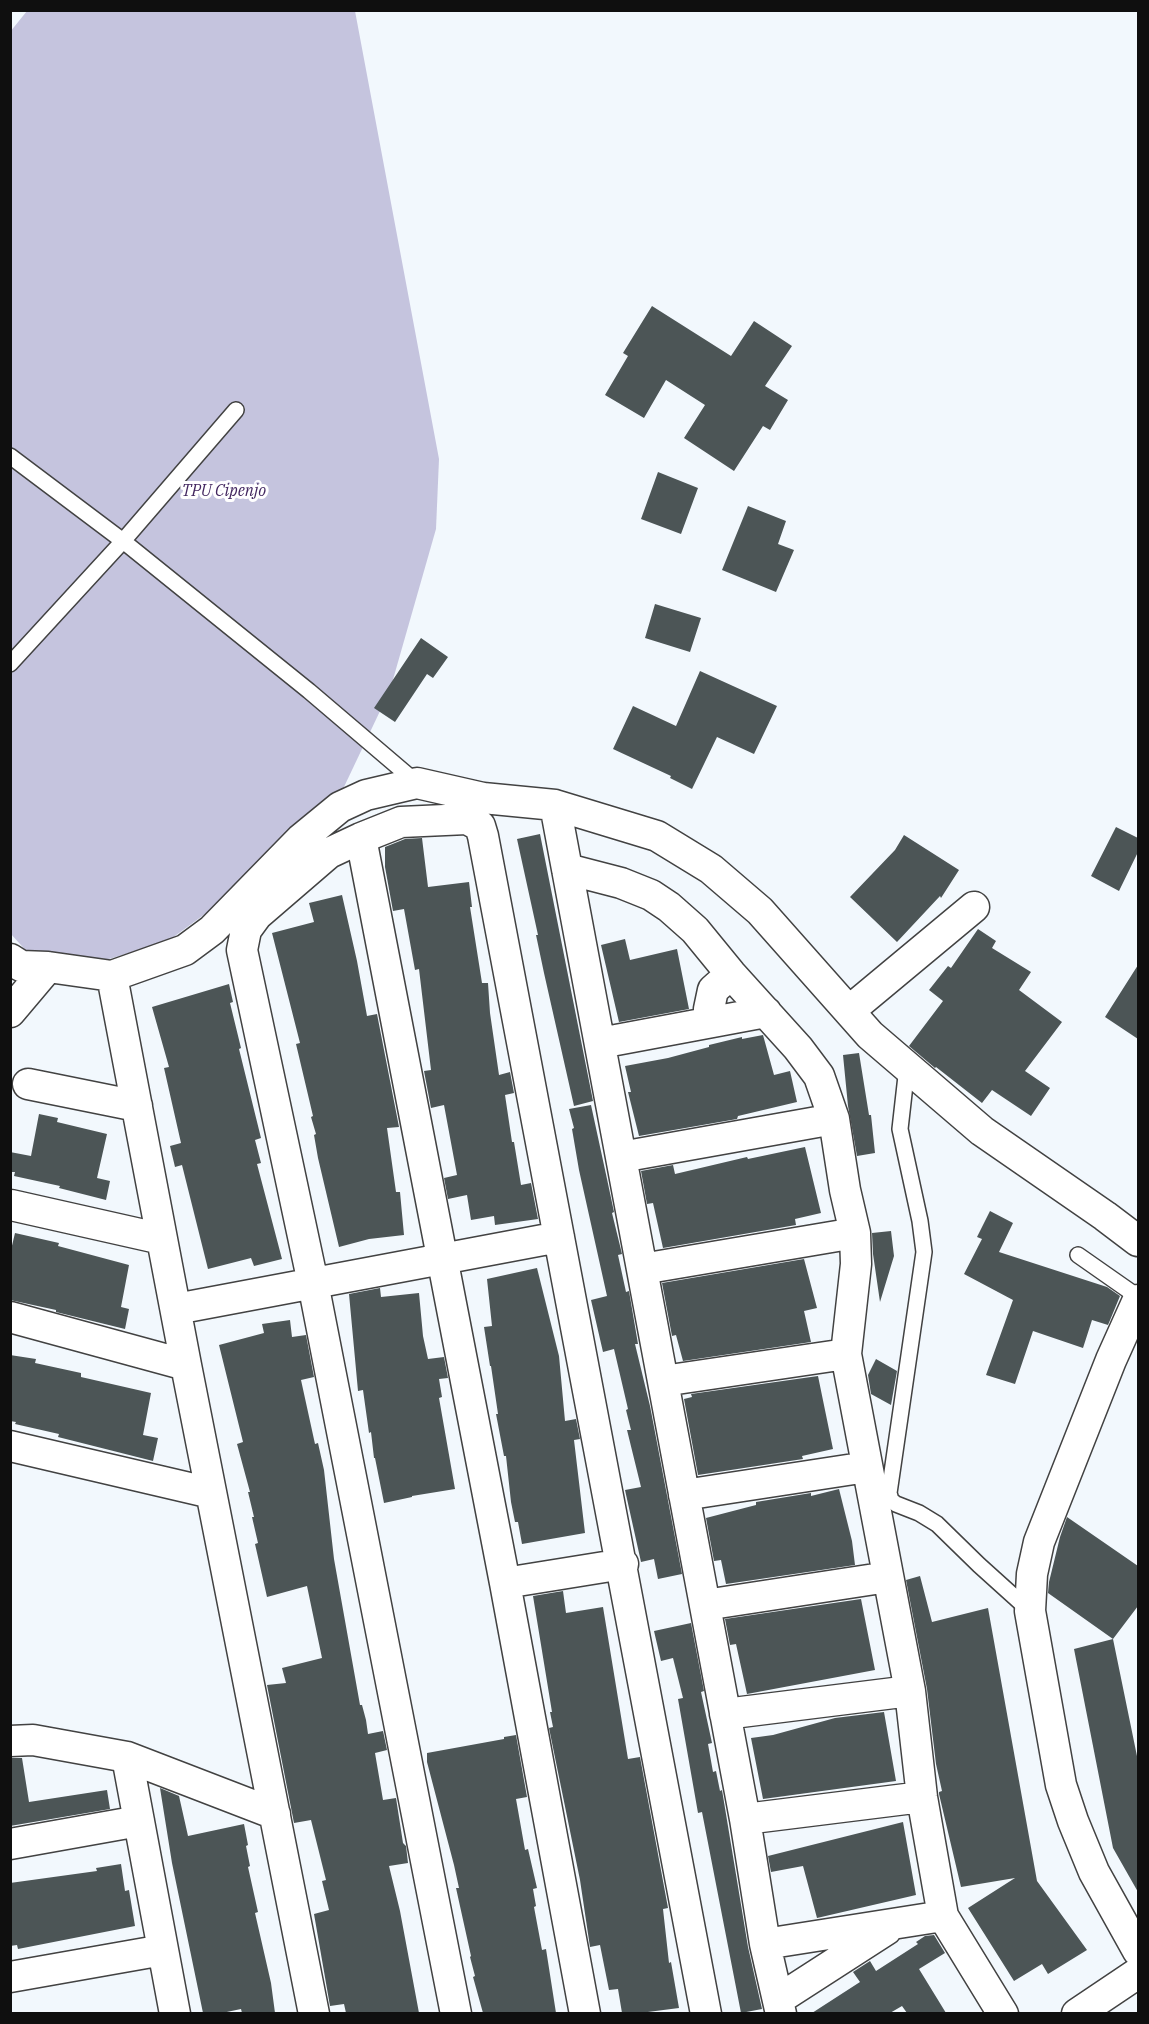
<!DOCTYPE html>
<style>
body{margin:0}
#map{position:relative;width:1149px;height:2024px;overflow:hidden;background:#f2f8fd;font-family:"IBM Plex Serif",serif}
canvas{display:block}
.frame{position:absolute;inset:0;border:12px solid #0f0f0f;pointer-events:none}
</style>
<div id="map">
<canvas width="1149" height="2024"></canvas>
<div class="frame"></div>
</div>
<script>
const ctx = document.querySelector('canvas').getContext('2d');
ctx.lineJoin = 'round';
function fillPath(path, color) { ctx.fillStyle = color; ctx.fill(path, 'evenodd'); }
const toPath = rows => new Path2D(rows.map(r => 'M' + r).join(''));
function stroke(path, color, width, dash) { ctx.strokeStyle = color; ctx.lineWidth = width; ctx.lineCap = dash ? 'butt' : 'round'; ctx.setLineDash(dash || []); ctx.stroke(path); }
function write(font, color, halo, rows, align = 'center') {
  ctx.font = font + ' "IBM Plex Serif",serif'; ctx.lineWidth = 6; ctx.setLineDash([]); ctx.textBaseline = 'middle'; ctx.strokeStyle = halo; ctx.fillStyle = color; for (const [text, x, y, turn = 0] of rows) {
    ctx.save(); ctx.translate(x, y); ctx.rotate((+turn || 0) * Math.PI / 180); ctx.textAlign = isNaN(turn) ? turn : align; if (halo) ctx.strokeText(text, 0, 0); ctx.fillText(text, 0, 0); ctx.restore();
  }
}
fillPath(toPath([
 [27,11,355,11,439,459,436,529,390,690,343,789,257,876,168,941,50,977,10,933,10,32]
]), '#c5c4de');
fillPath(toPath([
 [652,306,731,356,754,321,792,346,765,386,788,400,770,430,763,426,734,471,684,438,705,405,666,380,644,418,605,395,628,356,623,353],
 [658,472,698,488,681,534,641,519],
 [748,506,786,521,778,544,794,550,776,592,722,570],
 [655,604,701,618,690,652,645,638],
 [421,638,448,657,433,678,427,674,395,722,374,708],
 [700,671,777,706,754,754,717,737,692,789,670,778,671,776,613,749,633,706,676,726],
 [1116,827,1138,838,1138,852,1119,891,1091,876],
 [540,834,593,1101,574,1106,544,973,536,935,538,935,517,839],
 [904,835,959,870,941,898,940,896,897,942,850,897,895,850],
 [422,838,428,887,469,882,472,907,470,907,482,983,488,983,490,1013,499,1075,510,1072,514,1093,505,1095,512,1142,514,1142,521,1185,531,1183,538,1219,495,1225,494,1216,471,1220,467,1195,448,1199,444,1178,457,1175,444,1105,431,1108,424,1071,431,1070,419,969,415,970,404,909,393,911,385,867,385,847,405,839],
 [342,895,357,961,367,1016,377,1014,399,1127,387,1128,396,1192,400,1192,404,1235,369,1239,339,1247,318,1158,314,1135,316,1134,311,1117,313,1116,296,1044,300,1043,272,933,314,922,309,903],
 [978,929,996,941,992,948,1031,972,1019,990,1062,1022,1025,1071,1050,1088,1031,1116,992,1090,982,1103,936,1067,935,1068,909,1046,943,1001,929,990,948,966,951,968],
 [625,939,630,960,677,949,689,1009,619,1022,601,945],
 [1138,965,1138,1039,1105,1017],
 [229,984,233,1002,230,1003,241,1048,239,1049,261,1138,255,1140,261,1163,257,1164,282,1259,254,1266,251,1258,208,1269,182,1165,175,1167,170,1146,181,1143,164,1068,169,1067,152,1007],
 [763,1035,774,1075,790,1071,797,1102,738,1116,737,1119,639,1136,628,1092,631,1092,625,1066,668,1058,709,1047,709,1045,742,1037,742,1039],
 [859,1053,869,1115,871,1115,875,1153,857,1156,848,1106,843,1055],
 [591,1105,607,1179,614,1212,612,1213,622,1254,618,1255,626,1292,629,1291,638,1344,635,1344,650,1406,682,1574,658,1579,654,1559,641,1562,625,1490,641,1487,627,1430,631,1430,626,1410,628,1409,614,1349,603,1352,591,1300,607,1296,579,1170,572,1129,574,1128,569,1109],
 [39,1114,58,1118,57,1122,107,1134,97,1178,110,1181,106,1200,59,1188,60,1186,14,1176,15,1172,10,1172,10,1152,31,1156],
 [805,1147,821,1213,795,1219,796,1225,663,1248,653,1203,647,1204,641,1171,673,1165,675,1174,747,1157,748,1159],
 [990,1211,1013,1223,999,1252,1107,1287,1120,1296,1108,1325,1092,1320,1083,1348,1033,1331,1015,1384,986,1375,1013,1300,964,1274,982,1239,977,1237],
 [891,1231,894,1256,880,1302,873,1254,872,1233],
 [15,1233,59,1243,58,1246,129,1265,121,1307,129,1309,125,1329,56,1312,56,1310,10,1300,10,1254],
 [804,1259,817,1308,804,1311,811,1342,683,1361,676,1335,672,1336,662,1283],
 [537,1268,559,1356,565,1421,576,1419,580,1439,574,1440,585,1533,522,1544,518,1522,515,1522,511,1502,506,1456,504,1456,496,1414,498,1414,491,1366,490,1366,484,1327,492,1326,487,1279],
 [380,1288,381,1297,419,1293,423,1336,428,1359,444,1357,448,1378,439,1379,442,1397,439,1398,455,1489,412,1496,412,1497,384,1503,375,1458,374,1458,371,1432,369,1433,363,1390,358,1391,349,1294],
 [290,1320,292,1337,306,1335,314,1377,301,1380,315,1444,318,1443,324,1470,334,1559,360,1705,362,1705,366,1720,368,1734,383,1731,387,1750,375,1753,383,1800,396,1798,403,1843,406,1846,408,1863,389,1866,400,1911,419,2013,346,2013,344,2004,330,2006,314,1914,329,1910,322,1881,326,1880,311,1820,294,1823,267,1685,286,1683,282,1668,322,1658,307,1586,267,1597,255,1544,258,1543,252,1517,254,1517,248,1492,250,1492,237,1444,243,1442,219,1345,264,1333,262,1324],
 [10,1355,36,1359,35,1363,81,1373,81,1377,151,1393,143,1435,158,1438,153,1461,58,1437,59,1434,15,1424,16,1422,10,1421],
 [876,1359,897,1371,891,1405,871,1394,868,1375],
 [818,1376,833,1449,802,1456,803,1459,698,1475,684,1399,692,1397,691,1394],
 [839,1489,852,1541,855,1565,726,1584,721,1560,714,1561,706,1518,756,1505,756,1502,811,1493,811,1496],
 [1067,1517,1138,1566,1138,1606,1113,1639,1048,1593,1049,1582,1060,1537],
 [920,1576,932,1622,988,1608,1037,1881,1087,1950,1048,1974,1042,1964,1014,1981,968,1908,1015,1878,961,1887,939,1794,939,1792,942,1791,936,1764,927,1689,906,1580],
 [563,1591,566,1613,603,1607,628,1759,640,1757,668,1908,663,1909,669,1963,671,1962,679,2008,640,2013,622,2013,618,1989,609,1990,600,1945,590,1947,580,1880,549,1728,553,1727,550,1712,552,1712,533,1596],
 [861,1599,875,1670,747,1694,736,1644,730,1645,725,1619],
 [691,1623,704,1691,701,1692,712,1743,708,1744,713,1772,716,1771,720,1791,722,1790,748,1947,762,2009,741,2013,702,1812,698,1813,678,1699,683,1698,673,1658,661,1661,654,1631],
 [1113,1639,1138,1761,1138,1892,1113,1848,1074,1649],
 [884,1712,896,1781,763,1799,751,1738,773,1735,835,1718],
 [516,1735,527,1797,516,1799,525,1850,528,1849,537,1888,533,1889,536,1906,534,1907,542,1950,546,1949,556,2013,483,2013,473,1977,475,1976,470,1957,471,1956,456,1888,459,1888,454,1865,427,1762,427,1753,504,1739,504,1737],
 [10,1758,22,1758,29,1802,107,1790,110,1809,10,1826],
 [160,1788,179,1796,188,1836,244,1824,248,1845,246,1846,250,1866,248,1867,258,1912,255,1913,271,1983,275,2013,242,2013,241,2009,222,2013,203,2013,172,1863],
 [903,1822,916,1895,817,1918,803,1866,771,1872,768,1856],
 [121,1864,125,1891,129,1890,135,1926,18,1949,17,1945,10,1946,10,1883,97,1871,96,1868],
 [934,1935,945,1953,919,1969,946,2013,907,2013,902,2006,890,2013,812,2013,860,1982,853,1972,870,1961,876,1971,918,1944,916,1942,925,1936]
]), '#4c5556');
const lane = toPath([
 [10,456,123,541,309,691,417,783],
 [10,664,123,541,236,410],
 [907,1067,900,1129,920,1221,924,1252,889,1493,891,1500,896,1504,919,1513,937,1524,979,1565,1030,1611],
 [1078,1255,1138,1297]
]);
const street = toPath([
 [555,805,745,1819,765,1944,781,2014],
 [361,838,505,1583,585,2014],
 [567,869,621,883,651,895,669,907,695,930,731,974,798,1048,819,1076,834,1119,845,1190,855,1233,856,1264,846,1354,910,1691,922,1797,943,1916,1003,2014],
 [10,959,21,966,48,967,112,976,185,950,212,930,301,839,340,807,366,795,417,783,483,798,555,805,657,836,711,869,760,911,870,1035,982,1131,1105,1216,1138,1241],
 [112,976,186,1365,314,2014],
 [849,1011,974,907],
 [10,1012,48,967],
 [712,1022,709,1009,713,990,731,974],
 [600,1043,766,1012],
 [28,1084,137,1106],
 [621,1157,834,1119],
 [11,1205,162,1239],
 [642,1269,855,1233],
 [1138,1300,1111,1360,1039,1542,1032,1574,1030,1611,1061,1785,1073,1821,1094,1872,1138,1951],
 [176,1309,559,1237],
 [10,1317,186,1365],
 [663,1381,846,1354],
 [10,1446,211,1493],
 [684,1495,867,1467],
 [505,1583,623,1564],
 [705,1605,888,1577],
 [725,1714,910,1691],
 [10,1741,33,1740,127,1757,275,1814],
 [127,1757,175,2014],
 [745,1819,922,1797],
 [10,1844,139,1821],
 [765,1944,943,1916],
 [10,1977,163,1950],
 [779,1999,886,1930],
 [456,2014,313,1283,242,950,246,930,257,915,329,853,361,838,401,822,467,819,480,826,483,836,706,2014],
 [1077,2014,1138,1973]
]);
stroke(lane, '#424242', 18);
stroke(street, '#424242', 33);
stroke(lane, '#fff', 15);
stroke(street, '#fff', 30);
write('italic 16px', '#42265f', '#fff', [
 ["TPU Cipenjo",224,491]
]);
</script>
